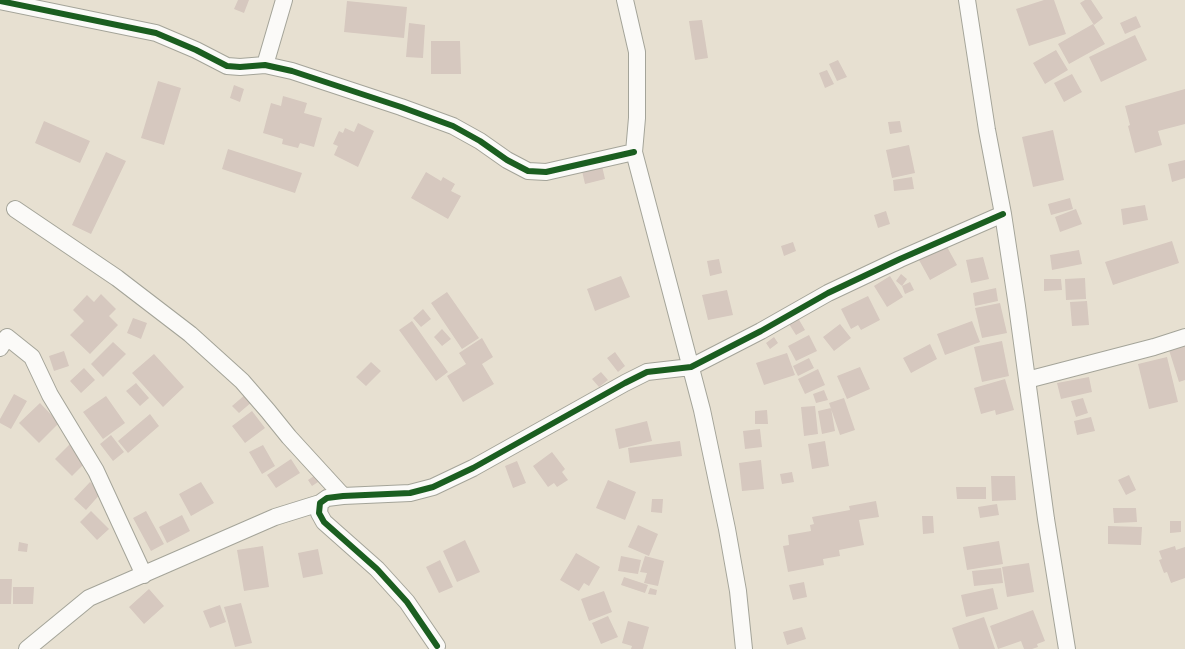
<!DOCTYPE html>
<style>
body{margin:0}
canvas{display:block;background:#e7e0d1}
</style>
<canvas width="1185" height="649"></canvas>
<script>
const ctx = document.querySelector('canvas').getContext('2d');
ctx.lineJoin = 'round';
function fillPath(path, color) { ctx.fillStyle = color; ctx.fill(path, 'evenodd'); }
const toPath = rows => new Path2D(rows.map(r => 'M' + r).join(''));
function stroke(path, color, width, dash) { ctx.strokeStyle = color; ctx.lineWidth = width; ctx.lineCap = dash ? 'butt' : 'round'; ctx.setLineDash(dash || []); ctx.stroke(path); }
fillPath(toPath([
 [238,0,249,0,244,13,234,9],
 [1044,0,1054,0,1066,34,1029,46,1016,9],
 [1085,0,1091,0,1103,18,1094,25,1080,3],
 [347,1,407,7,404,38,344,32],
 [1136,16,1141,27,1125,34,1120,23],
 [702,20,708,58,695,60,689,21],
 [409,23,425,25,423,58,406,57],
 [1093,24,1105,44,1069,64,1058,44],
 [1135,35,1147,60,1101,82,1089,57],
 [431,41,460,41,461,74,431,74],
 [1056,50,1068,70,1045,84,1033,63],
 [838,60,847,77,837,81,829,64],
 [827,70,834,84,825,88,819,73],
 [1072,74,1082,92,1064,102,1054,83],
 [158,81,181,88,164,145,141,138],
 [234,85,244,89,240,102,230,98],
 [1185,89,1185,124,1158,131,1162,145,1135,153,1128,126,1130,125,1125,106],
 [283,96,307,103,304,113,322,118,314,147,300,143,298,148,282,144,283,139,263,133,271,103,281,106],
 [44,121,90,141,80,163,35,143],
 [900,121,902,132,890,134,888,122],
 [358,123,374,131,358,167,334,155,338,146,333,144,339,131,343,133,345,128,354,132],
 [1053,130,1064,180,1033,187,1022,137],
 [909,145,915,173,892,178,886,150],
 [228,149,302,173,295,193,222,169],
 [106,152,126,161,91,234,72,225],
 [1185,160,1185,178,1172,182,1168,164],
 [602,166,605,179,585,184,582,171],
 [426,172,441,181,443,177,455,184,451,191,461,196,448,219,411,198],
 [912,177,914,189,894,191,893,180],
 [1070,198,1073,209,1051,215,1048,204],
 [1145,205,1148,220,1123,225,1121,209],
 [1076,209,1082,224,1060,232,1055,217],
 [886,211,890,224,878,228,874,215],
 [1172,241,1179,263,1113,285,1105,262],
 [793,242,796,251,784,256,781,246],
 [946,245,957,265,930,280,919,260],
 [1079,250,1082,264,1052,270,1050,255],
 [983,257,989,279,971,283,966,260],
 [719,259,722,273,710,276,707,261],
 [901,274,907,279,902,286,896,281],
 [621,276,630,297,595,311,587,289],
 [890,276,903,297,887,307,874,286],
 [1085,278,1086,299,1066,300,1065,279],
 [1044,279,1061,279,1062,290,1044,291],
 [910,282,914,290,905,294,902,286],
 [996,288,998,301,975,306,973,293],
 [727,290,733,315,708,320,702,295],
 [447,292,479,338,462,349,431,303],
 [101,294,116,309,109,316,118,325,90,354,70,335,84,321,73,310,87,295,94,302],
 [868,296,880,320,861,330,858,325,851,329,841,309],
 [1087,301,1089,325,1072,326,1070,302],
 [1000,303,1007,333,982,338,975,308],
 [423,309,431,319,421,327,413,318],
 [133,318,147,323,141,339,127,333],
 [798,318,805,330,796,335,789,324],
 [412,321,448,372,436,381,399,330],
 [972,321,980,342,945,355,937,334],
 [840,324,851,338,834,351,823,337],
 [442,329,451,339,442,346,434,337],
 [809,335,817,351,796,361,788,346],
 [774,337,778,343,770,349,766,343],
 [482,338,493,357,482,364,494,384,463,402,447,376,466,364,459,353],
 [1002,341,1009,376,982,382,974,347],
 [113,342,126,354,103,377,91,364],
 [930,344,937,359,911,373,903,358],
 [1185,345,1185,380,1179,382,1169,350],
 [64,351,69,366,54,371,49,356],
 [615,352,625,366,618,372,607,358],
 [787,353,795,375,764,385,756,363],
 [154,354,184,387,163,407,132,373],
 [1167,357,1178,402,1149,409,1138,364],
 [809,358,814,368,798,376,793,366],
 [371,362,381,371,366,386,356,377],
 [860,367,870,389,847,399,837,376],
 [84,368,95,380,81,393,70,381],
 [818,369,825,385,805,394,798,379],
 [601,372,608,380,599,387,592,379],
 [1089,377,1092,392,1061,399,1057,383],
 [1005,379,1014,410,996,415,995,410,981,414,974,388],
 [136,383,149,398,140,406,126,391],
 [824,390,828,400,816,403,813,394],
 [14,394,27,401,11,429,0,423,0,419],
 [246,394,253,401,239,413,232,406],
 [106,396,125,423,103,439,83,412],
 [844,398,855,430,840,435,829,403],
 [1083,398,1088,413,1076,417,1071,401],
 [40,403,59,423,39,443,19,423],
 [815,406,818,434,804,436,801,407],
 [831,408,835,431,822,434,818,411],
 [767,410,768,424,755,424,755,411],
 [252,411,265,428,245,443,232,426],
 [150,414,159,426,128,453,118,441],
 [1091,417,1095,431,1077,435,1074,421],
 [647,421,652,441,619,449,615,429],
 [760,429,762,447,745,449,743,431],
 [111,435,124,452,113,461,100,444],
 [680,441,682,456,630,463,628,448],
 [825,441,829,466,812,469,808,444],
 [71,443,88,460,72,476,55,459],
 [263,445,275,466,262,474,249,452],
 [552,452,565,469,562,472,568,480,557,487,554,483,548,487,533,466],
 [291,459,300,473,276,488,267,475],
 [761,460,764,489,742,491,739,463],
 [517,461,526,483,513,488,505,466],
 [792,472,794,482,782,484,780,474],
 [317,474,321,480,312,486,308,480],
 [1129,475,1136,490,1126,495,1118,480],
 [991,476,1015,476,1016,500,992,501],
 [608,480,636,492,625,520,596,508],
 [90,482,102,492,86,510,74,499],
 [201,482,214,503,191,516,179,494],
 [956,487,986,487,986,499,957,499],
 [652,499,663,499,662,513,651,512],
 [876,501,879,517,859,520,864,545,839,550,840,556,823,559,824,565,788,572,783,546,789,545,788,535,811,531,810,525,814,524,812,517,850,510,849,506],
 [997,504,999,515,980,518,978,507],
 [1113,508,1136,508,1137,522,1114,523],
 [91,511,109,529,97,540,80,522],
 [146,511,164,544,151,551,133,518],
 [182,515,190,531,167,543,159,527],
 [922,516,933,516,934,533,923,534],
 [1170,521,1181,521,1181,532,1170,533],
 [638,525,658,534,649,556,628,547],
 [1108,526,1142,527,1141,545,1108,544],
 [465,540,480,572,457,582,443,551],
 [999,541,1003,564,967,570,963,547],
 [19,542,28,544,27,552,18,551],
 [263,546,269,587,244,591,237,550],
 [1175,546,1176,550,1185,547,1185,578,1171,583,1167,572,1164,573,1159,560,1162,559,1159,551],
 [318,549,323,574,303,578,298,553],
 [576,553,600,567,589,586,584,583,579,591,560,580],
 [621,556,641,560,638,574,618,571],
 [645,556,664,561,658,586,644,583,647,573,640,572],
 [440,560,453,587,439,593,426,567],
 [1029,563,1034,592,1007,597,1002,567],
 [1001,568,1003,583,974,586,972,571],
 [624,577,648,585,645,593,621,585],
 [0,579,12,579,11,604,0,604],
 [804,582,807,597,793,600,789,585],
 [13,587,34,587,33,604,13,604],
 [650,588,657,590,656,595,648,594],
 [993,588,998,609,966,617,961,595],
 [149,589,164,606,144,624,129,607],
 [604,591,612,612,589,621,581,599],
 [241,603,252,643,235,647,224,607],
 [220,605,226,622,210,628,203,611],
 [1033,610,1045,641,1037,644,1038,647,1032,649,1024,649,1021,641,998,649,990,626],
 [608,616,618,637,601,644,592,623],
 [984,617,995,649,959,649,952,628],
 [628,621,649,627,643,649,631,649,632,646,622,643],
 [802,627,806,639,787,645,783,632]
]), '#d6c8bf');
const minor = toPath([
 [625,0,637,52,637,118,634,152,702,410,727,529,738,591,744,649],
 [967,0,987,130,1003,214,1017,306,1046,519,1067,649],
 [0,1,156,33,196,50,227,66,240,67,265,65,292,71,401,107,453,126,480,141,507,160,528,171,546,172,634,152],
 [265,65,284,0],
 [15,209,117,278,190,334,242,381,268,411,289,437,343,496],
 [0,348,7,337,32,357,50,395,96,471,144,575],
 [1027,380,1154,347,1185,337],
 [437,646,407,602,377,569,324,522,319,513,320,503,327,498,343,496,410,493,433,487,473,468,625,383,647,372,691,367,761,331,828,293,900,259,1003,214],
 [27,649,89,598,275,517,320,503]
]);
stroke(minor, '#a4a499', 18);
stroke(minor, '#fbfaf8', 16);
stroke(toPath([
 [0,1,156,33,196,50,227,66,240,67,265,65,292,71,401,107,453,126,480,141,507,160,528,171,546,172,634,152],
 [437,646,407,602,377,569,324,522,319,513,320,503,327,498,343,496,410,493,433,487,473,468,625,383,647,372,691,367,761,331,828,293,900,259,1003,214]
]), '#1b5e20', 6);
</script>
